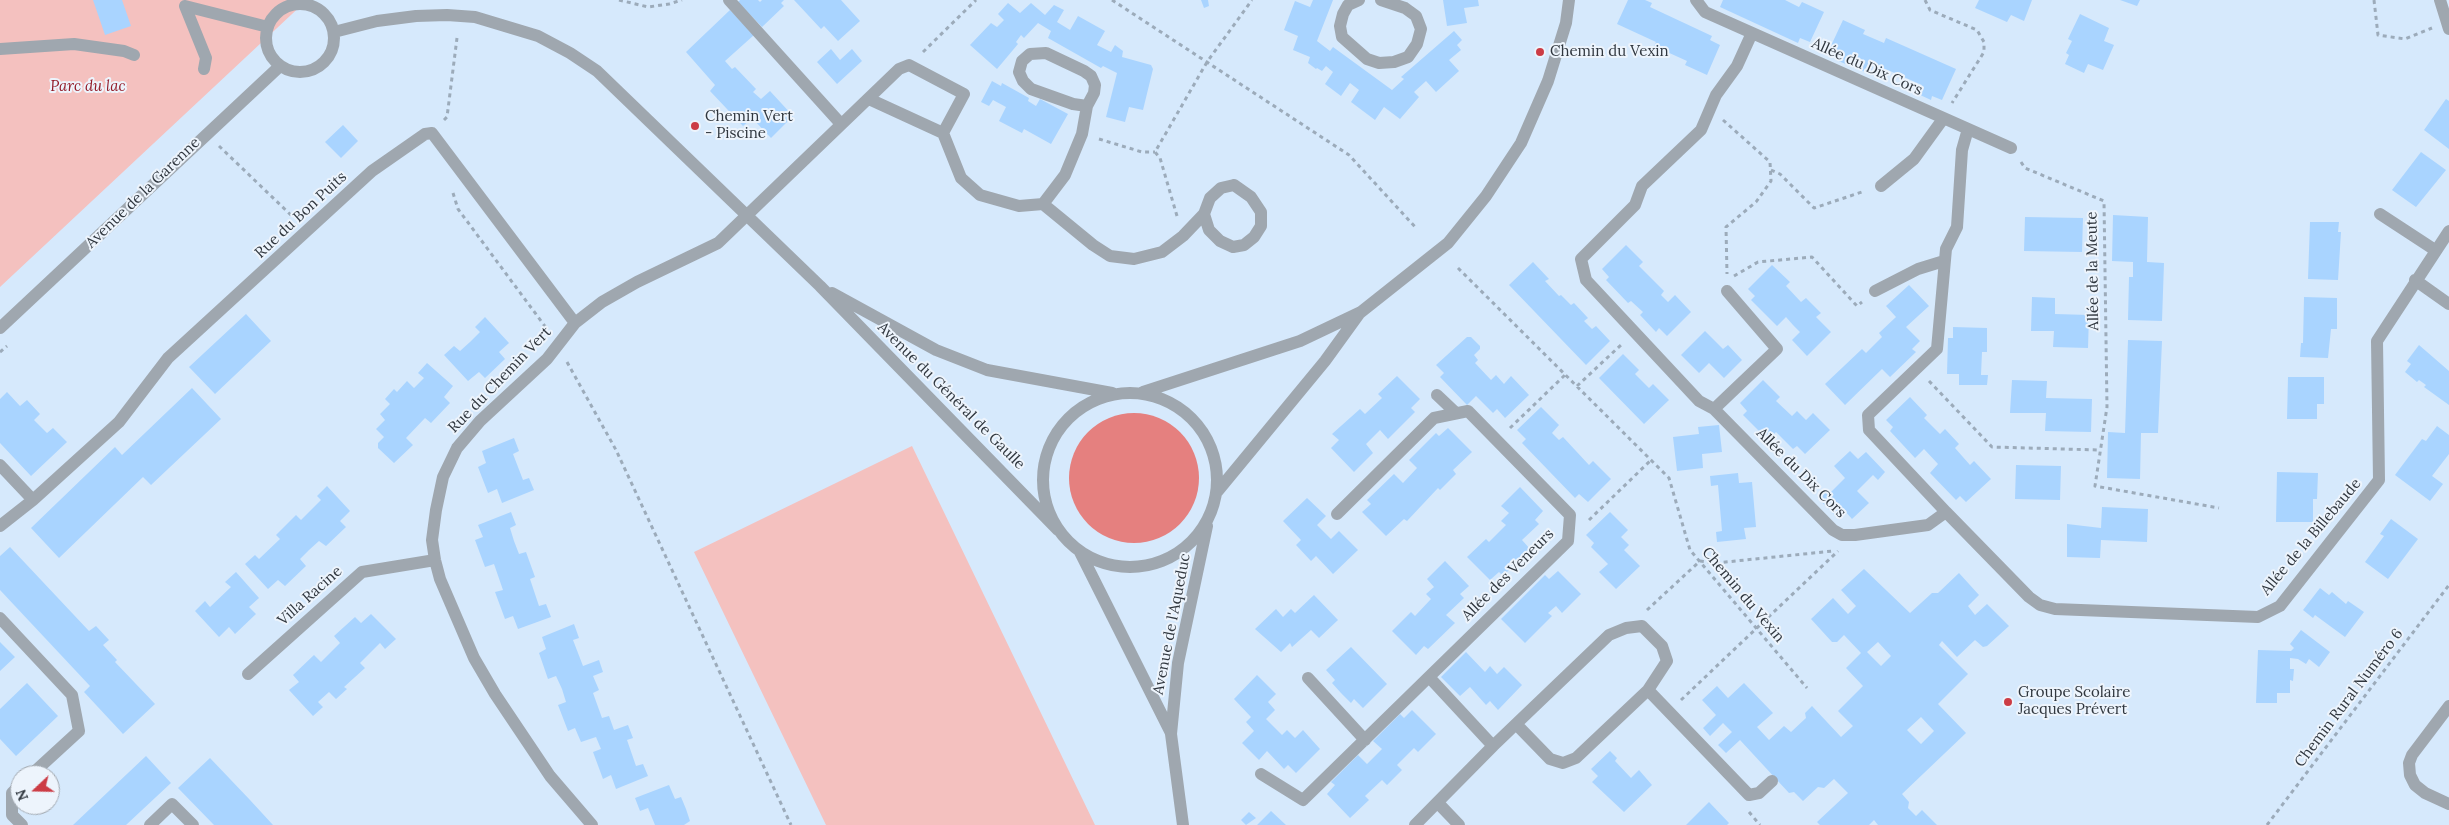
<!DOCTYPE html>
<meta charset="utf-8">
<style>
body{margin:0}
#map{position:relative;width:2449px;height:825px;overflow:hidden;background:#d6e9fc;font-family:Lora,serif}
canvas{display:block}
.north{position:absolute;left:10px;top:765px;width:50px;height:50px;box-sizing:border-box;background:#edf4fc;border:1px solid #a1a8b0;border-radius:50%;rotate:249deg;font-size:14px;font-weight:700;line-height:20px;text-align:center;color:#30373f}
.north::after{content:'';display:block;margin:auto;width:18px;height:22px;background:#cc3c45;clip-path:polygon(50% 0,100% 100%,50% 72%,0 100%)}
</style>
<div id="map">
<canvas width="2449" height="825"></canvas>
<div class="north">N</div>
</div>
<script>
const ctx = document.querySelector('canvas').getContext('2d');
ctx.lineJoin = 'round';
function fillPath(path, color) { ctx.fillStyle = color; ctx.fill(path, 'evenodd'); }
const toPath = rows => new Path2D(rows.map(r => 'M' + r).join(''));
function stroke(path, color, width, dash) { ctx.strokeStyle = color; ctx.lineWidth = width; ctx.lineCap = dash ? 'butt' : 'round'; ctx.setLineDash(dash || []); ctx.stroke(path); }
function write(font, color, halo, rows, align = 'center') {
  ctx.font = font + ' Lora,serif'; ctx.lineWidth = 4; ctx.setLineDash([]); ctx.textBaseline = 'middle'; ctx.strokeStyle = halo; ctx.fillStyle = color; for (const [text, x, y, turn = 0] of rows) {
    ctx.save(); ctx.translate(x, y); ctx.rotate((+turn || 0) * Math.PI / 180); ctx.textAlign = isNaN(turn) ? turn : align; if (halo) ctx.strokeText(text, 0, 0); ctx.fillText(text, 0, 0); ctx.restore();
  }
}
fillPath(toPath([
 [0,0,307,0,0,287],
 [912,446,1095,825,826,825,694,552]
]), '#f4c1bf');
fillPath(toPath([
 '1069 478a65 65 0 1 1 130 0a65 65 0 1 1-130 0Z'
]), '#e5807f');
fillPath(toPath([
 [93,0,122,0,131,26,105,35],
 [740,0,758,0,760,2,762,0,784,0,781,3,784,6,762,27,738,2],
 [794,0,841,0,860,21,838,41,824,26,821,29],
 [1201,0,1208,0,1209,6,1204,8],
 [1313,0,1333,0,1317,41,1330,51,1333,47,1392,90,1404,79,1401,77,1454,31,1462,40,1457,45,1461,50,1449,60,1459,71,1436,92,1426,81,1414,92,1419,97,1400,119,1384,107,1375,120,1351,102,1359,90,1350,83,1341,96,1325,84,1333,72,1326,66,1322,71,1317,68,1316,69,1308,63,1310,57,1293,50,1298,36,1284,30,1295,1,1310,7],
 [1443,0,1478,0,1479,6,1464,8,1467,23,1447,26],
 [1628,0,1645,0,1652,3,1650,7,1712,36,1710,40,1720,45,1707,75,1685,65,1687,61,1654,46,1656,42,1617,24],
 [1723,0,1785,0,1799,7,1802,2,1824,12,1810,42,1800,38,1798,43,1720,7],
 [1979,0,2032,0,2024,21,2011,15,2007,22,1975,8],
 [2120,0,2140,0,2137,6],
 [1008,3,1020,13,1031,3,1045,15,1054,5,1064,10,1057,22,1070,30,1078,16,1105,31,1097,45,1111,52,1115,45,1123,51,1122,57,1151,65,1153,69,1143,110,1129,107,1125,122,1106,117,1117,73,1103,66,1101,68,1048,38,1051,31,1038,23,1024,38,1021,35,1016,42,1018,44,997,69,970,45,991,23,997,27,1004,20,998,14],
 [730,10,754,35,725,61,732,69,735,67,756,89,753,92,761,99,770,91,793,116,771,138,752,118,743,126,710,91,715,85,686,52],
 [2080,14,2109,28,2104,41,2114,45,2103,70,2088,64,2084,73,2065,64,2069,55,2066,53,2072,41,2068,39],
 [1843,20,1865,30,1863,34,1884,43,1886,38,1956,69,1942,100,1932,96,1931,100,1918,94,1922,85,1874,64,1870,74,1836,60,1839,55,1829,50],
 [831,49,840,60,852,49,862,61,837,84,817,62],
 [992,81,1001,86,1002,83,1029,98,1028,101,1036,106,1040,99,1068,114,1051,144,1024,129,1022,133,999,121,1006,107,993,100,989,106,981,102],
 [2446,99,2449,101,2449,149,2424,130],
 [343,125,358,141,341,158,325,142],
 [2421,152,2446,170,2416,207,2392,190],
 [2113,215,2148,217,2147,262,2164,263,2162,321,2128,320,2129,277,2133,277,2133,262,2112,261],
 [2025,217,2083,218,2082,252,2024,251],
 [2310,222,2339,222,2338,232,2341,232,2338,280,2308,279],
 [1626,245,1643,262,1639,266,1664,291,1661,295,1668,302,1675,295,1691,312,1667,336,1659,328,1656,332,1640,315,1643,312,1631,301,1628,303,1606,280,1609,277,1602,269],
 [1533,262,1549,279,1545,281,1559,296,1561,295,1571,305,1574,303,1588,318,1584,321,1592,329,1596,326,1610,341,1586,365,1509,285],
 [1772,265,1790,282,1786,286,1801,302,1806,298,1821,313,1816,317,1831,332,1807,356,1792,340,1800,332,1793,325,1786,317,1777,326,1751,300,1755,296,1748,289],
 [1909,285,1929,306,1906,327,1920,341,1912,349,1916,352,1890,377,1882,369,1845,405,1825,384,1862,349,1866,353,1882,337,1879,333,1896,317,1886,306],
 [2032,297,2055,298,2055,314,2089,315,2088,348,2053,347,2054,331,2031,331],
 [2304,297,2337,298,2337,329,2331,329,2328,358,2300,357,2301,343,2303,343],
 [246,314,271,341,215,394,189,367],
 [485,317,509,343,499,352,505,359,485,378,479,372,468,381,444,355,454,346,460,351,470,342,480,332,475,327],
 [1953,327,1987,328,1987,352,1982,352,1981,375,1988,375,1987,385,1959,385,1959,374,1947,374,1948,338,1953,338],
 [1705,331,1723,349,1728,345,1742,360,1724,378,1709,363,1699,373,1681,355],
 [1467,337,1471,337,1480,346,1480,349,1474,355,1478,360,1475,363,1491,380,1496,375,1504,384,1511,376,1529,395,1505,418,1497,409,1493,413,1476,396,1467,405,1440,377,1444,373,1436,365],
 [2128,340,2162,341,2158,433,2141,433,2140,479,2107,478,2108,432,2125,433],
 [2419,345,2449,371,2449,405,2424,387,2426,385,2419,380,2417,382,2405,372,2411,364,2407,361],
 [1623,354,1639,370,1635,374,1649,388,1653,384,1669,400,1644,424,1599,378],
 [427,363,453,386,444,397,450,403,431,423,425,418,406,438,413,445,394,463,378,448,378,443,384,437,376,429,385,420,380,414,390,404,385,399,394,389,397,392,407,381,414,388,424,378,418,373],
 [1397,376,1420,399,1411,408,1415,412,1388,439,1380,430,1366,444,1373,453,1354,472,1331,448,1339,440,1332,434,1360,409,1365,414,1382,398,1378,394],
 [2288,377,2324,377,2324,404,2317,404,2317,419,2287,419],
 [1763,380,1780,397,1776,401,1792,416,1797,411,1806,420,1813,413,1830,430,1805,454,1797,446,1793,449,1776,432,1768,440,1743,415,1747,411,1740,403],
 [2012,380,2047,381,2046,398,2092,399,2091,432,2045,431,2046,413,2010,413],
 [192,388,221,419,151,485,143,477,59,558,31,528,115,447,122,455],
 [7,392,20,406,27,400,40,414,34,420,47,433,53,428,67,442,31,476,0,443,0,399],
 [1910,397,1927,415,1924,418,1940,434,1945,429,1959,444,1955,448,1970,465,1974,461,1991,479,1966,502,1960,496,1956,500,1930,473,1938,464,1924,449,1915,458,1890,431,1893,427,1886,420],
 [1541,407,1559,425,1552,433,1559,440,1563,437,1589,465,1593,461,1611,479,1588,502,1579,494,1575,498,1522,443,1526,439,1517,430],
 [1719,425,1722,452,1702,454,1703,468,1677,471,1673,437,1699,434,1698,427],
 [2437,426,2449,435,2449,454,2432,476,2443,484,2430,501,2395,475,2422,439,2426,441],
 [1448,428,1472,452,1453,470,1456,474,1440,490,1438,488,1407,521,1404,519,1386,536,1362,512,1371,504,1367,500,1394,474,1403,483,1417,468,1409,460,1436,433,1439,436],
 [514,438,519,451,513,454,523,480,529,478,534,490,502,503,497,489,488,493,478,467,486,463,482,451],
 [1850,451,1858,459,1866,452,1885,472,1878,480,1873,475,1857,491,1869,503,1852,519,1844,510,1836,517,1817,497,1824,490,1829,494,1845,478,1834,466],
 [2016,465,2061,466,2060,500,2015,499],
 [2277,472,2318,473,2317,499,2313,499,2313,522,2276,522],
 [1738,473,1739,483,1752,482,1756,527,1744,528,1746,539,1717,542,1716,532,1722,531,1718,485,1711,486,1710,476],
 [327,486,350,511,340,521,346,527,326,546,319,541,309,550,300,559,306,566,285,586,278,580,268,589,245,564,255,555,259,559,280,539,276,535,296,515,301,520,321,500,317,496],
 [1520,487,1543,511,1535,520,1539,524,1522,540,1530,549,1503,576,1499,572,1490,580,1467,557,1486,539,1489,542,1506,525,1501,521,1509,513,1501,506],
 [1307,498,1326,516,1317,525,1331,539,1339,531,1358,550,1333,574,1316,556,1311,561,1296,545,1301,540,1283,521],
 [2102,507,2148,509,2147,542,2101,540,2100,558,2067,557,2067,524,2101,528],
 [511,512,516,525,510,528,514,541,519,554,526,552,535,577,530,579,539,606,546,604,551,617,518,629,513,616,505,619,495,592,503,590,494,564,485,567,475,540,483,537,478,525],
 [1610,512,1628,530,1621,537,1629,545,1624,550,1640,566,1616,589,1599,572,1608,564,1591,547,1594,543,1586,535],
 [2391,519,2418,539,2388,579,2365,562,2384,536,2380,534],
 [10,547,89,631,96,626,109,640,103,645,117,660,115,662,155,704,123,734,84,692,90,686,0,590,0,556],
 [1445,561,1469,586,1460,594,1464,598,1446,615,1455,623,1428,649,1424,646,1416,655,1392,631,1411,612,1415,616,1431,599,1426,594,1434,587,1427,579],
 [1864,569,1910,613,1932,593,1938,593,1959,573,1979,595,1968,606,1975,615,1987,604,2009,626,1987,646,1983,647,1975,640,1957,657,1942,641,1939,645,1968,674,1938,704,1966,733,1902,794,1909,802,1908,808,1916,816,1922,810,1937,825,1878,825,1874,820,1869,825,1820,825,1817,822,1848,793,1834,779,1824,788,1818,787,1803,801,1794,792,1789,793,1740,740,1726,753,1718,745,1732,732,1723,723,1710,736,1703,728,1716,715,1702,700,1717,686,1728,698,1744,683,1773,713,1757,727,1769,740,1784,726,1791,732,1806,718,1805,713,1812,706,1841,737,1853,726,1838,711,1863,686,1846,668,1861,653,1844,635,1837,642,1832,642,1811,619,1833,598,1848,614,1856,606,1841,590],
 [1878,642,1891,656,1881,666,1867,652],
 [1921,717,1934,731,1921,744,1907,730],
 [1558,571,1581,594,1562,613,1556,606,1548,613,1552,616,1525,643,1501,619,1545,575,1549,579],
 [236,572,259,598,249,607,256,614,235,634,229,627,219,637,195,611,205,601,210,607,231,587,225,582],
 [2320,588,2329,595,2332,592,2346,604,2348,601,2364,612,2345,637,2315,615,2313,618,2303,610],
 [1314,595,1338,620,1319,638,1311,630,1292,647,1290,643,1281,652,1255,629,1276,609,1283,617,1291,609,1295,613],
 [371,614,396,639,385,649,380,643,360,663,365,668,344,687,347,689,336,699,329,692,318,702,323,707,313,716,289,690,299,682,293,675,314,655,321,662,340,643,334,636,355,617,361,623],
 [574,624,579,638,573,640,583,666,599,660,603,672,593,676,599,690,593,693,602,718,609,716,614,730,628,725,633,738,627,740,636,766,643,764,648,776,616,789,611,775,603,779,593,752,601,749,596,737,581,742,575,728,568,731,558,705,566,702,562,689,556,676,548,679,539,653,546,649,542,637],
 [2301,630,2330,652,2319,667,2309,659,2306,664,2298,659,2290,658,2290,669,2294,669,2293,681,2290,680,2290,693,2277,693,2277,703,2256,703,2258,650,2291,651,2294,648,2290,644],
 [0,642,15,657,0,671],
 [1351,647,1387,684,1363,708,1354,699,1351,703,1341,693,1332,683,1335,680,1326,670],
 [1466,652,1485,672,1490,666,1497,674,1504,667,1522,685,1498,710,1490,701,1486,705,1470,687,1460,696,1441,677],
 [1257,675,1276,694,1268,702,1275,710,1266,719,1282,735,1287,730,1295,738,1303,730,1320,749,1296,773,1288,765,1284,769,1267,751,1259,760,1242,743,1254,731,1246,722,1251,717,1234,699],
 [27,683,58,716,16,756,0,739,0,709],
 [1412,710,1436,734,1418,752,1414,748,1397,765,1402,770,1387,785,1382,780,1365,796,1369,800,1350,818,1327,794,1335,785,1331,782,1358,755,1367,764,1382,749,1373,741,1400,714,1404,718],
 [1610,751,1617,758,1615,761,1631,778,1639,770,1652,785,1624,812,1592,782,1598,776,1591,769],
 [146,756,171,783,126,825,73,825],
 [210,758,250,800,273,825,214,825,178,788],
 [669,785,675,799,681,797,686,809,690,821,684,825,655,825,648,808,640,811,635,798],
 [1709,802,1729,823,1727,825,1686,825],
 [1271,811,1286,825,1257,825],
 [1249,812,1256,818,1246,825,1241,820]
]), '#a9d4ff');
stroke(toPath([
 [619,0,648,7,669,4,682,0],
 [1112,0,1349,155,1417,229],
 [1925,0,1930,10,1977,30,1984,42,1984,52,1952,103],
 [2374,0,2378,35,2405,39,2432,28],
 [923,52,976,0],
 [444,120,447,117,457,38],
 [1723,120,1770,162,1771,181,1756,202,1726,227,1727,274],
 [1099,139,1142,152,1155,152],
 [219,146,294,218],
 [2021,162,2025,168,2104,201,2107,407,2095,486,2219,508],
 [1771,170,1780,174,1814,208,1865,191],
 [453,193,458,209,547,329],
 [1177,216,1160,158,1155,152,1207,62,1252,0],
 [1458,268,1669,478,1690,550,1807,688],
 [1734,276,1758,262,1812,257,1857,306,1862,302],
 [0,352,7,346],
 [567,362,616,450,791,825],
 [1929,381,1992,447,2099,450],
 [1577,386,1622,344],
 [1510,428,1565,375],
 [1589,520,1651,460],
 [1647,610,1700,561,1716,563,1833,551],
 [1681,700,1838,551],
 [1749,812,1760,825],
 [2267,825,2449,585]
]), '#9cabba', 3, [4, 4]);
stroke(toPath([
 [729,0,841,124],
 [1359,0,1348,5,1343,14,1340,26,1342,37,1367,59,1379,63,1394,62,1408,57,1417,44,1421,29,1416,16,1405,8,1381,0],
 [1696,0,1705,12,2011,148],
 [2440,0,2449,29],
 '266 38a34 34 0 1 1 68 0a34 34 0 1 1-68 0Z',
 [185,6,268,27],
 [185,6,206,58,204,69],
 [334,32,377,21,416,16,447,15,475,17,538,36,570,53,597,71,820,286,1058,530],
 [1752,33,1737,66,1716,95,1701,130,1642,186,1635,205,1581,259,1586,280,1699,401,1714,409,1833,530,1842,535,1855,535,1928,525,1946,512,1869,430,1868,415,1937,349,1946,249,1957,227,1962,150,1968,129],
 [0,49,74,44,124,51,134,55],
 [943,133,961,178,980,195,1019,206,1043,204,1093,245,1110,256,1134,259,1162,252,1183,236,1204,214],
 [1234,185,1251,197,1261,212,1261,226,1254,237,1244,245,1233,247,1220,241,1209,230,1204,214,1210,198,1221,188,1234,185],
 [1881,186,1914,159,1943,119],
 [1043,204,1065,175,1082,134,1087,106,1094,93,1095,85,1091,76,1084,71,1046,53,1030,54,1022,61,1019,72,1023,81,1031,89,1073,104,1087,106],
 [2380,214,2435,250],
 [2415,280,2449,304],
 [1875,291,1918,269,1944,261],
 [832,293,936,350,987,370,1112,393],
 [0,328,280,66],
 [1143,392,1300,341,1361,312,1448,243,1486,196,1521,143,1548,81,1566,23,1569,0],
 '1043 480a87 87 0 1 1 174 0a87 87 0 1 1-174 0Z',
 [1437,395,1456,413],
 [1714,409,1777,349,1727,291],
 [0,465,33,500,119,422,168,358,372,171,425,134,432,133,575,323],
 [1217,492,1325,361,1359,314],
 [1946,512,2029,597,2040,605,2055,609,2258,617,2280,606,2379,480,2377,341,2449,231],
 [0,526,33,500],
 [1080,552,1171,733],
 [0,618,72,695,79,731,31,775],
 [248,674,362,572,435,560],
 [1429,677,1493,746],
 [1308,678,1365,740],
 [1648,690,1749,795,1759,793,1772,781],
 [2449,706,2412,755,2409,763,2410,775,2415,785,2425,793,2449,804],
 [1261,774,1303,800,1568,541,1570,515,1468,411,1434,418,1337,514],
 [20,785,12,793,12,815,22,825],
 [1438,803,1459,825],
 [150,825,172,804,193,825],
 [592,825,550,776,495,694,474,658,440,579,435,560,432,540,436,510,443,477,457,448,480,421,547,359,575,323,602,302,637,282,718,243,899,69,909,65,964,94,943,133,869,99],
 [1183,825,1171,734,1178,663,1207,526],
 [1415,825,1493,746,1609,635,1626,628,1642,626,1662,646,1667,661,1648,690,1576,758,1563,763,1550,759,1516,724]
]), '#9fa7af', 12);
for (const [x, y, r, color] of [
 [1540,52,5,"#cc3c45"],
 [695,126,5,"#cc3c45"],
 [2008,702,5,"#cc3c45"]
]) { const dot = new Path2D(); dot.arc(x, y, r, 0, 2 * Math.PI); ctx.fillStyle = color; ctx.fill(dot); stroke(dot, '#edf4fc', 2); }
write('15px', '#30373f', '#edf4fc', [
 ["Chemin du Vexin",1550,52],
 ["Chemin Vert",705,117],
 ["- Piscine",705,134],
 ["Groupe Scolaire",2018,693],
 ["Jacques Prévert",2018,710]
], 'left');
write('15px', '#30373f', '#edf4fc', [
 ["Allée du Dix Cors",1867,67,24],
 ["Avenue de la Garenne",143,193,-44],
 ["Rue du Bon Puits",301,215,-43],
 ["Allée de la Meute",2093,271,-91],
 ["Rue du Chemin Vert",500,380,-46],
 ["Avenue du Général de Gaulle",951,396,45],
 ["Allée du Dix Cors",1801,473,45],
 ["Allée de la Billebaude",2311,537,-50],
 ["Allée des Veneurs",1508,575,-45],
 ["Chemin du Vexin",1743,595,50],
 ["Villa Racine",310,596,-42],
 ["Avenue de l'Aqueduc",1172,624,-79],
 ["Chemin Rural Numéro 6",2349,698,-53]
]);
write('italic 15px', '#931b28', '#edf4fc', [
 ["Parc du lac",88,87]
]);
</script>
